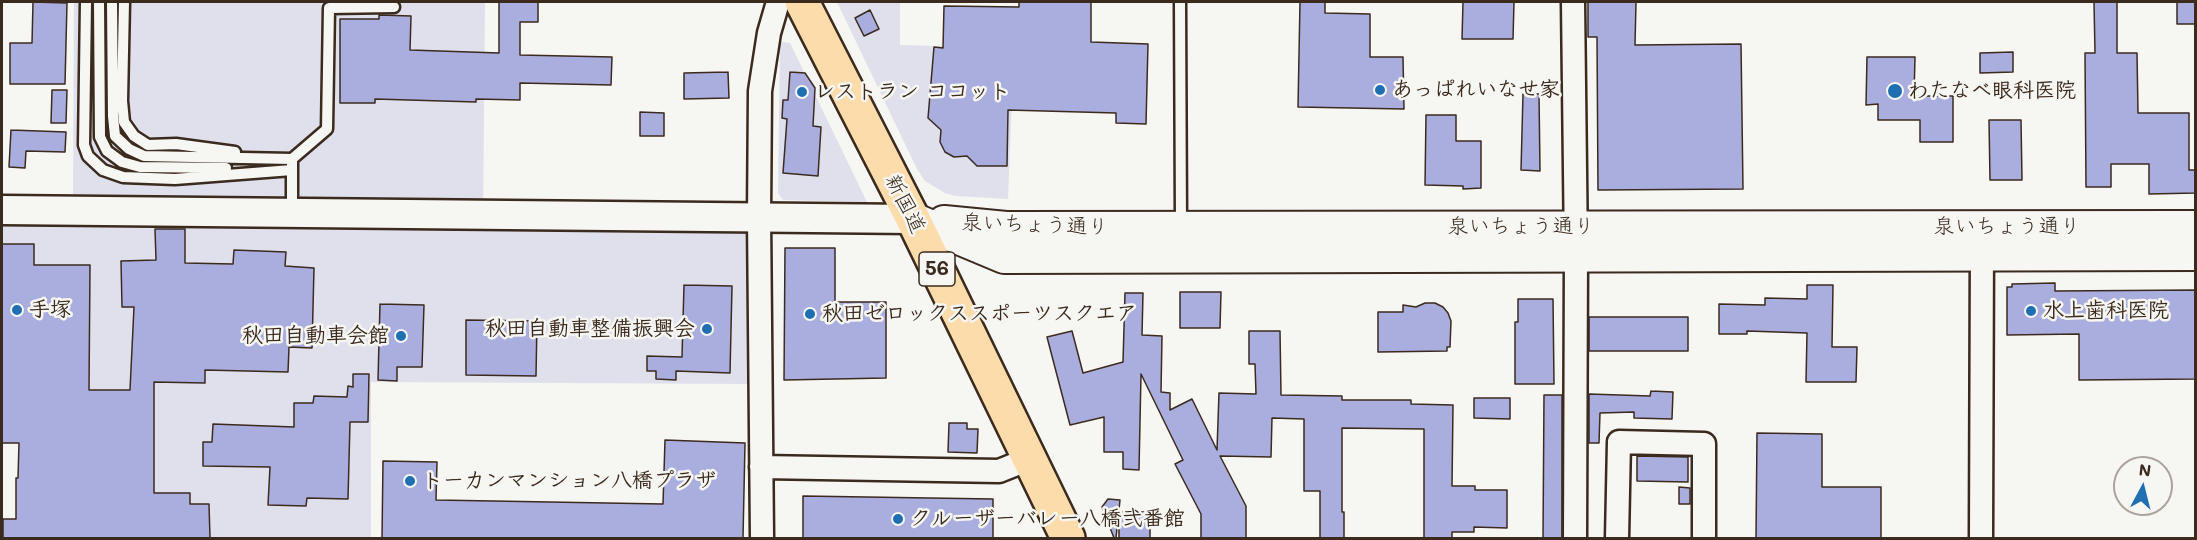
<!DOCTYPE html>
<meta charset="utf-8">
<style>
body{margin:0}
#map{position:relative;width:2197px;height:540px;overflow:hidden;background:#f6f6f2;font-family:Mali,sans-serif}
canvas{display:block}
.frame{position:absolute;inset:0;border:3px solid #3b2a1e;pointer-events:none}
.north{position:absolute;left:2113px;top:456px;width:60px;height:60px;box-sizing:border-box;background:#f6f6f2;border:2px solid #aba49d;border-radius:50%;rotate:7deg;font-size:16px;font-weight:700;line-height:24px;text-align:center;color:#3b2a1e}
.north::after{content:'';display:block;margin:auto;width:21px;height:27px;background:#1f6fb2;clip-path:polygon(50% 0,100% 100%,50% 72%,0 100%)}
</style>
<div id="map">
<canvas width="2197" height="540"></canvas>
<div class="frame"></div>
<div class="north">N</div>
</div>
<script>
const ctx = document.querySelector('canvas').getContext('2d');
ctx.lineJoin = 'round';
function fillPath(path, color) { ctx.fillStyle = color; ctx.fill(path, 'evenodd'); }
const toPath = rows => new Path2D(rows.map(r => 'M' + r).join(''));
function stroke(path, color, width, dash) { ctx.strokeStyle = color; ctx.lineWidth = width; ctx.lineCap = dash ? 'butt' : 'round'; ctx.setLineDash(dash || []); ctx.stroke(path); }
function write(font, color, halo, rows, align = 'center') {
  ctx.font = font + ' Mali,"Klee One",sans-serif'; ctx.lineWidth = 5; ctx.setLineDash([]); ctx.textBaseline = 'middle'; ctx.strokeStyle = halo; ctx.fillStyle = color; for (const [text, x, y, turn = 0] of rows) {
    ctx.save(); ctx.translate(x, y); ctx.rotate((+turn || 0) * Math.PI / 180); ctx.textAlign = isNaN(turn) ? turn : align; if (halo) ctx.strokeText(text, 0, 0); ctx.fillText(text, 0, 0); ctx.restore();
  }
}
fillPath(toPath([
 [74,2,485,2,483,226,749,227,755,384,371,382,371,538,36,538,37,384,2,384,2,225,323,226,322,198,73,195],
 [837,2,900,2,900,45,1014,48,1008,199,956,196,945,193,925,181,917,169],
 [775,41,790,43,867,202,783,200,778,193,780,49,774,48]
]), '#dfe0ec');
const building = toPath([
 [33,2,67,3,65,84,10,84,10,43,32,43,33,2],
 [499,2,538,2,538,22,520,22,520,55,612,57,611,85,520,83,520,100,476,99,476,102,375,99,375,103,340,103,340,19,379,19,379,15,411,16,410,50,499,53,499,2],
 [1019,2,1091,2,1091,42,1148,44,1146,124,1116,123,1116,113,1008,110,1007,166,977,166,967,156,954,157,945,152,940,142,941,130,928,118,934,47,943,48,944,6,1019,7,1019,2],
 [1300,2,1325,2,1325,13,1370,14,1370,57,1403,57,1404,109,1298,107,1300,2],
 [1463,2,1514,2,1513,39,1462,39,1463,2],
 [1588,2,1636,2,1635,45,1741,44,1743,189,1598,190,1597,37,1588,37,1588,2],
 [2094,2,2117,2,2117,53,2137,53,2138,113,2189,113,2189,170,2196,170,2196,193,2149,194,2149,164,2111,164,2111,187,2086,187,2085,53,2095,53,2094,2],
 [2177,2,2196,2,2196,24,2177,24,2177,2],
 [870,10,879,29,864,36,855,18,870,10],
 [2013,52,2013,72,1980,73,1980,53,2013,52],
 [1867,57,1915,57,1914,96,1953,96,1953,142,1920,142,1920,120,1878,120,1878,104,1866,105,1867,57],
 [728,72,729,98,684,99,684,73,728,72],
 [790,72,805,73,815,88,813,126,821,127,818,176,783,173,787,119,782,118,783,100,788,100,790,72],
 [52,90,67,90,66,123,51,123,52,90],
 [1523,94,1539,94,1540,171,1521,170,1523,94],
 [640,112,664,113,664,136,640,136,640,112],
 [1426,115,1456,115,1456,141,1481,141,1481,188,1463,189,1463,186,1425,185,1426,115],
 [1989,120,2021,120,2022,180,1990,180,1989,120],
 [11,130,66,132,65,152,26,151,25,168,9,167,11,130],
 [155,229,185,229,185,263,233,264,234,250,286,252,285,266,314,268,312,348,289,347,288,372,205,370,205,383,154,382,154,493,190,493,190,504,209,504,210,538,3,538,3,519,16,519,16,478,18,478,19,443,2,443,2,244,34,244,34,265,90,265,89,390,130,390,134,307,122,307,121,261,156,260,155,229],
 [785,248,835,248,835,302,886,302,886,378,784,380,785,248],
 [2055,283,2055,291,2196,290,2196,379,2079,380,2079,334,2007,335,2007,287,2012,287,2012,284,2055,283],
 [684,285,732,286,730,373,676,371,676,380,656,379,656,371,647,371,647,356,682,357,684,285],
 [1807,285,1833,285,1832,347,1857,347,1856,382,1806,382,1807,333,1747,331,1747,334,1719,334,1719,304,1765,305,1765,298,1807,299,1807,285],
 [1180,292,1221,292,1220,328,1180,328,1180,292],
 [1125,293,1143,293,1142,335,1162,336,1161,392,1170,393,1170,410,1192,399,1217,450,1219,393,1256,394,1255,364,1249,364,1249,331,1280,331,1281,395,1342,396,1342,400,1411,400,1411,404,1453,405,1452,486,1475,486,1475,490,1507,490,1507,528,1474,527,1474,532,1452,532,1452,538,1424,538,1424,429,1342,428,1342,512,1344,512,1344,538,1320,538,1320,491,1304,491,1304,419,1272,418,1271,457,1220,456,1246,506,1246,538,1201,538,1201,514,1175,464,1183,460,1141,374,1139,470,1123,469,1123,452,1104,452,1104,417,1070,425,1047,337,1072,331,1083,373,1123,362,1125,293],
 [1518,299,1553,299,1554,384,1515,384,1515,322,1518,322,1518,299],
 [1425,303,1435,303,1443,307,1448,313,1451,321,1450,347,1447,347,1447,351,1378,352,1378,312,1403,312,1403,305,1416,307,1425,303],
 [380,304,424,305,422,367,397,367,397,381,378,380,380,304],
 [1589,317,1688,317,1688,351,1589,351,1589,317],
 [466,320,537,321,536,376,466,375,466,320],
 [353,374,369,374,368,422,350,422,348,499,307,498,306,506,268,505,270,467,203,466,203,442,212,442,213,424,294,427,294,403,313,403,314,396,347,397,348,386,353,387,353,374],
 [1651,391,1673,392,1672,419,1634,418,1634,412,1600,413,1599,443,1589,443,1589,394,1650,396,1651,391],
 [1544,395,1562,395,1562,538,1543,538,1544,395],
 [1474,398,1510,398,1510,419,1474,418,1474,398],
 [949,423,967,423,967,429,978,429,977,453,948,452,949,423],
 [1757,433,1822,434,1822,487,1881,487,1881,538,1756,538,1757,433],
 [665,440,745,443,743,538,382,538,383,461,437,462,436,500,663,504,665,440],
 [1637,456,1688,457,1688,482,1637,481,1637,456],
 [1679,487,1690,488,1690,504,1679,504,1679,487],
 [803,496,993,499,993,538,803,538,803,496],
 [1108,499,1120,500,1116,538,1114,538,1102,507,1108,499],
 [1119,512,1150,512,1150,538,1119,538,1119,512]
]);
fillPath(building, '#aaaede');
stroke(building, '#3b2a1e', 1.5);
const service = toPath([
 [86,2,84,145,88,156,103,170,123,177,175,179,292,170],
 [99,2,100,137,107,151,122,162,140,167,226,168],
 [112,2,113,116,115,136,129,149,144,156,292,159],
 [124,2,122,101,124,122,134,136,148,145,176,144,235,152],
 [1180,2,1181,224],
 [292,212,292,159,327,129,329,8,394,7]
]);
const minor = toPath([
 [1573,2,1576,254,1575,538],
 [761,467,999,471,1029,459],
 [762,538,759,217,760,91,769,33,778,2],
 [1617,538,1619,442,1704,444,1704,538],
 [1981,538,1982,240]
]);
const tertiary = toPath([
 [2,210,913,219]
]);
const secondary = toPath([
 [913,219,1004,257,2196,254],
 [944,222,1006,228,2196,227]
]);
const primary = toPath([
 [802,2,913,219,1068,538]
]);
stroke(service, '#3b2a1e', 15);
stroke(minor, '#3b2a1e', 27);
stroke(tertiary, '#3b2a1e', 33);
stroke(secondary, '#3b2a1e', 36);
stroke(primary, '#3b2a1e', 38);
stroke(service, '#f6f6f2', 10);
stroke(minor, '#f6f6f2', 22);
stroke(tertiary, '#f6f6f2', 28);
stroke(secondary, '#f6f6f2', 32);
stroke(primary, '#fddcac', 33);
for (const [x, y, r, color] of [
 [1380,90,6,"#1f6fb2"],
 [1895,91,8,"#1f6fb2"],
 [802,92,6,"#1f6fb2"],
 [17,310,6,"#1f6fb2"],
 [2031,311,6,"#1f6fb2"],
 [810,314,6,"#1f6fb2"],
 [707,329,6,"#1f6fb2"],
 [401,336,6,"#1f6fb2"],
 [410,481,6,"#1f6fb2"],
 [898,519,6,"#1f6fb2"]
]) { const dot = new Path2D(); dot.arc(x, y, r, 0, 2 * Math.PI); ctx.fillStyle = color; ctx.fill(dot); stroke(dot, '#f6f6f2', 2); }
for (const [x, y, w] of [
 [937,269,36]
]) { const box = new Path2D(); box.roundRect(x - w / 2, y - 17, w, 34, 4.5); ctx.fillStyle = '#f6f6f2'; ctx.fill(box); stroke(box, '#3b2a1e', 1.5); }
write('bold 20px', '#3b2a1e', null, [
 ["56",937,269]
]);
write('bold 21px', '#3b2a1e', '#f6f6f2', [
 ["あっぱれいなせ家",1392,90],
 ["わたなべ眼科医院",1908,91],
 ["レストラン ココット",814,92],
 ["手塚",29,310],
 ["水上歯科医院",2043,311],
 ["秋田ゼロックススポーツスクエア",822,314],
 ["秋田自動車整備振興会",695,329,"right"],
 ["秋田自動車会館",389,336,"right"],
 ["トーカンマンション八橋プラザ",422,481],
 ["クルーザーバレー八橋弐番館",910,519]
], 'left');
write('21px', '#3b2a1e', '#f6f6f2', [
 ["新国道",905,204,63],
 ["泉いちょう通り",1035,225,2],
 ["泉いちょう通り",1521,227],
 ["泉いちょう通り",2007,227]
]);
</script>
